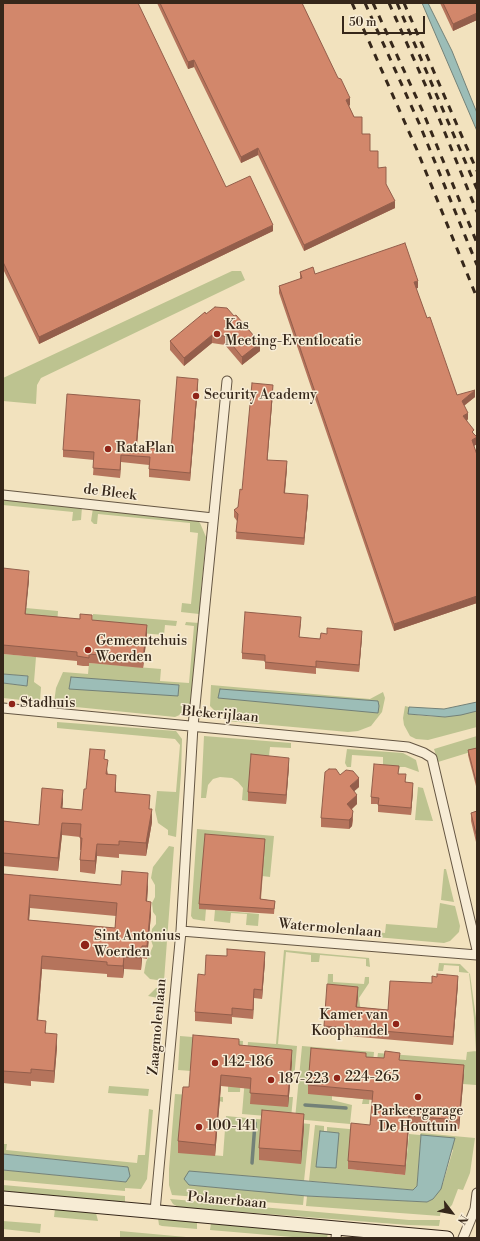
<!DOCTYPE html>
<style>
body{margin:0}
#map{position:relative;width:480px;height:1241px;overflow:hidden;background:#f2e2be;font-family:"Libre Bodoni",serif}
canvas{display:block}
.frame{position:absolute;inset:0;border:4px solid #36271a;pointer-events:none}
.north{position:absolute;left:432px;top:1193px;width:40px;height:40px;-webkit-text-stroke:3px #f7ecd5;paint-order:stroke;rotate:122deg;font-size:11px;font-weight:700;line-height:16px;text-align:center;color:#36271a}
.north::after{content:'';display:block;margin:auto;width:14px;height:18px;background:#36271a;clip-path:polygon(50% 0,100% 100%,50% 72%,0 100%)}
.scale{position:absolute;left:342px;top:16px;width:83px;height:18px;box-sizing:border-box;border:2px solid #36271a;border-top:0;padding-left:5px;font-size:12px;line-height:14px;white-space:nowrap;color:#36271a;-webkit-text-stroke:3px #f7ecd5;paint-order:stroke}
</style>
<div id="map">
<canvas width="480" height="1241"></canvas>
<div class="frame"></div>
<div class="north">N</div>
<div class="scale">50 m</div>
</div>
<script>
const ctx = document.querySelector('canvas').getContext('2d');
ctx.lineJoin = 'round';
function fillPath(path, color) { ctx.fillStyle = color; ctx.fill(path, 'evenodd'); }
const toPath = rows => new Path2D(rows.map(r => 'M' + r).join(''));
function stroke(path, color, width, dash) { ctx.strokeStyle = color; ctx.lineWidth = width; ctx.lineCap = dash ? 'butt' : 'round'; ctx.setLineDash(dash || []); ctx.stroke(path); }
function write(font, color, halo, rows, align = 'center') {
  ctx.font = font + ' "Libre Bodoni",serif'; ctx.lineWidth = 3; ctx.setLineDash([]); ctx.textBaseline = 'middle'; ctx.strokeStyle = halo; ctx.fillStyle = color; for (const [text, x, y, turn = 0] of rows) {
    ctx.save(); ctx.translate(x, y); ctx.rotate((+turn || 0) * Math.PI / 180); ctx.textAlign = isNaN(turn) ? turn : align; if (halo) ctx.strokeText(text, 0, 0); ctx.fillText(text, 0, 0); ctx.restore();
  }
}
fillPath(toPath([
 [232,271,241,271,245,280,41,378,37,385,36,404,3,401,3,378],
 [3,500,82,507,81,520,72,521,73,512,3,505],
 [93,508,197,520,200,523,206,537,199,614,181,612,182,603,191,604,198,533,190,532,190,523,98,514,97,524,94,524,91,521],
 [26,608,58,611,57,626,25,622],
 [93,614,177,621,176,626,165,625,164,635,92,629],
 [186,622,199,623,192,696,190,704,184,713,175,717,56,705,54,703,56,688,63,672,88,674,89,663,161,669,160,681,189,683,194,626,185,625],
 [71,678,178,685,179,685,178,690,69,688],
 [3,654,36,657,34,682,41,687,40,702,3,698,3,683,27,686,28,676,3,674],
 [211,685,370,699,383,692,385,698,382,712,371,726,358,731,348,732,227,721,227,717,217,713,210,706],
 [405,706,409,707,409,714,425,716,445,717,477,711,477,727,428,740,416,739,410,736,404,725,403,718],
 [57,722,176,731,182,739,181,774,176,837,168,835,168,830,158,823,155,810,157,791,176,792,180,745,175,739,57,728],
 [204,736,291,743,291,748,270,747,268,765,251,763,248,801,242,800,243,788,238,782,232,778,220,777,213,779,208,785,206,798,201,798],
 [477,736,477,750,438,762,434,749],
 [347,749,403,753,416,760,419,772,405,767,400,767,399,770,383,768,383,757,352,755,351,767,347,767,345,763],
 [418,787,423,788,433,821,415,820],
 [197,829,274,836,270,877,262,876,265,844,199,908,206,909,205,921,193,919,191,916],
 [169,846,174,847,164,981,150,979,144,973,146,962,153,946,151,940,152,929,156,924,156,916,153,912,152,903,155,897,155,885,151,878,153,867],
 [444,869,446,869,454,902,441,900],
 [440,903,455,906,460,926,459,932,450,941,444,943,376,937,376,932,385,933,386,924,437,928],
 [215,910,259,914,258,926,246,925,247,914,231,913,230,923,214,921],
 [284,950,369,958,370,967,366,966,366,959,320,955,319,962,311,962,311,955,286,952,278,1044,297,1046,294,1079,290,1079,288,1097,293,1097,291,1118,242,1114,248,1042,276,1044],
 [439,963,460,964,470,974,476,1018,476,1085,463,1084,464,1074,376,1067,378,1053,466,1060,467,1052,476,1051,474,1018,469,973,459,972,459,966,444,965,443,971,438,971],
 [328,974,333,974,333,982,364,984,365,977,369,977,369,983,359,998,360,1006,363,1012,327,992],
 [156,988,163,988,157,1072,152,1071,158,998,148,996],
 [180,1036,243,1041,240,1092,228,1092,228,1086,191,1071,178,1070],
 [302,1046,374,1052,369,1104,362,1104,363,1099,332,1096,332,1100,352,1105,350,1124,295,1119],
 [109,1086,149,1089,148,1096,108,1093],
 [175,1094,223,1097,223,1102,219,1101,178,1152,223,1156,226,1116,310,1124,304,1181,221,1174,189,1185,304,1195,303,1205,172,1195,169,1185,169,1169],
 [149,1109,153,1110,147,1179,141,1189,125,1188,125,1191,3,1180,3,1170,126,1182,127,1167,3,1154,3,1144,7,1144,6,1150,137,1163,138,1155,145,1155],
 [315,1125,324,1126,324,1131,320,1131,339,1133,327,1132,327,1127,360,1130,348,1169,405,1175,409,1134,420,1135,421,1133,475,1138,470,1173,463,1190,458,1189,452,1205,446,1211,441,1210,440,1216,306,1206,307,1196,427,1202,433,1199,443,1183,453,1150,421,1135,417,1186,413,1190,309,1181],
 [3,1185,125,1196,125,1202,3,1191],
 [170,1199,409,1220,440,1220,439,1226,408,1225,178,1207,173,1204],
 [55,1209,96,1213,98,1221,54,1217],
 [158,1218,197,1221,197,1229,162,1226,159,1225],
 [3,1221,41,1224,40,1233,3,1229],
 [211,1223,328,1233,327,1238,304,1238,210,1230],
 [120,1231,197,1238,120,1238]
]), '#bdc390');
const water = toPath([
 [422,3,428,3,452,51,477,113,477,131,422,3],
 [3,674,28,676,27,686,3,683,3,674],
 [71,677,179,685,178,696,69,689,71,677],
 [220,689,378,701,379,706,378,713,218,698,220,689],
 [477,702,477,711,461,715,445,717,408,714,409,707,444,709,477,702],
 [320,1131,339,1133,336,1168,316,1167,320,1131],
 [421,1135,455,1138,441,1189,433,1199,427,1202,307,1196,189,1185,184,1179,189,1171,413,1190,417,1186,421,1135],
 [3,1154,128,1167,130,1176,126,1182,3,1170,3,1154]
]);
fillPath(water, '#9cbdb7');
stroke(water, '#738178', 1);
stroke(toPath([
 [305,1105,346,1108],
 [252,1163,255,1123]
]), '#738178', 3.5);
const street = toPath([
 [3,495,213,518],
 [3,708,408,747,424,753,432,758,477,950],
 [181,931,477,955],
 [155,1211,181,931,193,726,227,381],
 [336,1238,337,1228],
 [463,1238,475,1209,477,1193]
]);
const secondary = toPath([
 [3,1198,447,1238]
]);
stroke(street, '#655643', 11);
stroke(secondary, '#36271a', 15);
stroke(street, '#f7ecd5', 9);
stroke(secondary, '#f7ecd5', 13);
stroke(toPath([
 [352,3,417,150,477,298],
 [365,3,419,123,477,265],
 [373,3,423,112,477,243],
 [389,3,428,91,477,212],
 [397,3,477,189],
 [404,3,477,171]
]), '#36271a', 3, [7, 7]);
fillPath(toPath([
 [3,3,226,187,273,231,39,344,3,269],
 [157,3,302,3,350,105,349,106,386,184,395,208,304,251,258,155,241,163,194,67,188,69],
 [440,3,477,3,477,20,453,31],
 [300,272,418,288,416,288,427,318,457,395,475,397,464,406,468,419,467,421,474,434,477,444,474,446,477,455,477,603,394,631,279,293,279,286,300,279],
 [206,314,260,351,242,365,225,345,212,343,184,366,170,350,170,341],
 [198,386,190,481,149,477,149,465,121,462,120,478,93,475,94,460,63,457,63,450,140,408,137,447,171,450],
 [273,392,267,460,287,468,285,493,308,502,304,545,236,539,237,521,234,517,234,510,238,507,242,490],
 [3,568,29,580,25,614,92,620,147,634,143,668,89,663,89,666,83,666,77,665,77,661,3,654],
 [301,624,299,637,320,639,362,637,359,672,316,668,316,674,265,669,265,661,242,659,242,653],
 [477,748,477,790,468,755,468,750],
 [105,759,108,774,116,787,116,792,150,809,152,822,146,856,119,854,119,858,97,856,95,874,80,872,80,860,81,850,80,850,80,837,62,835,58,871,3,866,3,821,39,825,63,802,62,808,82,810,86,789],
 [289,766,286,804,248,801,248,792],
 [399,774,413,790,411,815,378,812,378,804,371,804,371,797],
 [340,775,359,787,354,791,357,804,352,809,353,820,352,826,349,829,321,827,321,818],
 [477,811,476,842,471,821,471,813],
 [265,844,261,899,275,901,274,914,199,909,199,904],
 [3,874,121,885,148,886,147,902,151,914,147,959,142,958,141,970,124,969,123,978,107,977,107,974,42,969,38,1020,46,1033,57,1047,54,1083,31,1081,31,1086,3,1083],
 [30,908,116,916,115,928,29,920],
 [265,961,262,999,254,998,253,1019,232,1017,232,1024,195,1021,195,1012,205,975],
 [432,983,458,984,453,1045,324,1034,324,1026,358,995,357,1007,388,1010],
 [239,1045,292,1062,288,1107,250,1104,251,1089,221,1086,215,1156,178,1153,178,1141,189,1087],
 [366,1057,400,1060,464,1074,459,1129,409,1125,405,1175,348,1169,348,1161,370,1125,373,1100,308,1094,308,1085],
 [304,1127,301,1164,259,1160,259,1148]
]), '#b5745c');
fillPath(toPath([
 [477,13,477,20,453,31,453,24],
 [194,60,194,67,188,69,188,62],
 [350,98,350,105,346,107,346,100],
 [258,148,258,155,241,163,241,157],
 [395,201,395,208,304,251,304,245],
 [273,225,273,231,39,344,39,337],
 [418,281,418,288,414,289,414,282],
 [212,335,212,343,184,366,184,358],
 [260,343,260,351,242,365,242,357],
 [198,379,198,386,190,481,190,473],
 [273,385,273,392,267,466,267,460],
 [475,390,475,397,462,407,462,401],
 [140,400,140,408,136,455,136,447],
 [468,413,468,419,463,423,463,416],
 [477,437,477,444,472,447,472,440],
 [121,455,121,462,120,478,120,470],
 [287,461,287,468,284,500,284,493],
 [308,495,308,502,304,545,304,538],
 [29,571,29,580,25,622,25,614],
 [477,596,477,603,394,631,394,624],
 [147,625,147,634,143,668,143,659],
 [362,631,362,637,359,672,359,665],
 [289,758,289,766,286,804,286,795],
 [116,775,116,787,115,804,115,792],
 [359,778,359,787,350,795,350,786],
 [413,783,413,790,411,815,411,808],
 [63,790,63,802,61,821,61,808],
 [357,795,357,804,347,813,347,804],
 [152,809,152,822,146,856,146,843],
 [353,811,352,826,349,829,349,820],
 [62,823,62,835,58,871,58,858],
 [477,833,477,842,476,842,476,834],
 [97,844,97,856,95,874,95,861],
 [148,873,148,886,146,914,146,901],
 [30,895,30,908,28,933,28,920],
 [151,902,151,914,147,959,147,946],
 [142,946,142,958,141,970,141,958],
 [265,952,265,961,262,999,262,990],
 [42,956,42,969,37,1033,37,1020],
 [124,957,124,969,123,978,123,966],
 [458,976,458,984,453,1045,453,1037],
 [358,987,358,995,356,1015,356,1007],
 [254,989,254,998,253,1019,253,1010],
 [57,1034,57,1047,54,1083,54,1071],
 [292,1050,292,1062,288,1107,288,1096],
 [464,1065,464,1074,459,1129,459,1120],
 [221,1075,221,1086,215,1156,215,1145],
 [304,1114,304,1127,301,1164,301,1151],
 [409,1116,409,1125,405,1175,405,1166]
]), '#935e4b');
const building = toPath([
 [3,3,138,3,226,187,250,176,273,225,39,337,3,262,3,3],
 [160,3,302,3,338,78,341,79,350,98,346,100,354,117,362,117,362,134,370,134,370,151,378,151,378,168,386,167,386,184,395,201,304,245,258,148,241,157,194,60,188,62,160,3],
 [443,3,477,3,477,13,453,24,443,3],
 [405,243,418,281,414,282,427,318,430,317,457,395,475,390,462,401,468,413,463,416,474,430,472,432,477,437,472,440,477,455,477,596,394,624,279,286,302,278,300,272,313,267,315,274,405,243],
 [215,307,227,308,234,316,236,315,260,343,242,357,225,336,212,335,184,358,170,341,205,312,206,314,215,307],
 [177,377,198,379,190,473,149,469,150,457,121,455,120,470,93,468,94,452,63,450,67,394,140,400,136,447,171,450,177,377],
 [252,383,273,385,267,460,287,461,284,493,308,495,304,538,236,532,238,514,234,510,238,507,240,489,242,490,252,383],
 [3,568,29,571,25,614,80,619,80,614,92,615,92,620,147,625,143,659,89,654,89,658,77,656,77,652,3,645,3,568],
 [245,612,301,617,299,637,320,639,321,633,327,634,327,628,362,631,359,665,316,661,316,667,265,662,265,655,242,653,245,612],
 [477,748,477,785,468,750,477,748],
 [90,749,105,750,104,759,108,760,106,774,116,775,115,792,150,795,149,809,152,809,146,843,119,841,119,845,97,844,95,861,80,860,82,838,80,838,81,824,62,823,58,858,3,853,3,821,39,825,42,788,63,790,61,808,82,810,84,789,86,789,90,749],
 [251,754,289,758,286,795,248,792,251,754],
 [374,764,399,766,398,774,406,774,405,782,413,783,411,808,378,805,379,798,371,797,374,764],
 [329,769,336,769,340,775,346,770,353,771,359,778,350,786,357,795,347,804,353,811,352,817,349,820,321,818,325,772,329,769],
 [477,811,477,833,476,834,471,813,477,811],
 [205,834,265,839,260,899,275,901,274,909,199,904,205,834],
 [122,871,148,873,146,901,151,902,147,946,142,946,141,958,124,957,123,966,107,965,107,962,42,956,37,1020,46,1021,45,1033,57,1034,54,1071,31,1069,31,1073,3,1071,3,874,121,885,122,871],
 [30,895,117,903,115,928,28,920,30,895],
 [227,949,265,952,262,990,254,989,253,1010,232,1008,232,1015,195,1012,198,974,205,975,206,955,227,956,227,949],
 [437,974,458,976,453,1037,324,1026,327,984,358,987,356,1007,388,1010,390,981,432,983,432,976,437,977,437,974],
 [193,1035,239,1039,239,1045,292,1050,288,1096,250,1093,251,1078,221,1075,215,1145,178,1141,183,1087,189,1087,193,1035],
 [311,1048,366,1053,366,1057,384,1058,385,1051,400,1053,399,1060,464,1065,459,1120,409,1116,405,1166,348,1161,351,1123,370,1125,373,1091,308,1085,311,1048],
 [262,1110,304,1114,301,1151,259,1148,262,1110]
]);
fillPath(building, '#d2876b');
stroke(building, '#935e4b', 1);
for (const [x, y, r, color] of [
 [217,334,4,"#8f2418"],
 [196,396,4,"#8f2418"],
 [108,449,4,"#8f2418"],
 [88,650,4,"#8f2418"],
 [12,704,4,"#8f2418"],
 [85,945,5,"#8f2418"],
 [396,1024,4,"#8f2418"],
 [215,1063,4,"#8f2418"],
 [337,1078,4,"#8f2418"],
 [271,1080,4,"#8f2418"],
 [418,1097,4,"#8f2418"],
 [199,1127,4,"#8f2418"]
]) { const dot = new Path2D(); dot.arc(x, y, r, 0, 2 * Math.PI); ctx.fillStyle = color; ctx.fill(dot); stroke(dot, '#f7ecd5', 1.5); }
write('14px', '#36271a', '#f7ecd5', [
 ["Kas",225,326],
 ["Meeting-Eventlocatie",225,342],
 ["Security Academy",204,396],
 ["RataPlan",116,449],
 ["Gemeentehuis",96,642],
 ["Woerden",96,658],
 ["Stadhuis",20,704],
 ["Sint Antonius",94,937],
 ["Woerden",94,953],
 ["Kamer van",388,1016,"right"],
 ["Koophandel",388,1032,"right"],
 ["142-186",223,1063],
 ["224-265",345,1078],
 ["187-223",279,1080],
 ["Parkeergarage",418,1112,"center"],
 ["De Houttuin",418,1128,"center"],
 ["100-141",207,1127]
], 'left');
write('14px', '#36271a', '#f7ecd5', [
 ["de Bleek",110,493,7],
 ["Blekerijlaan",220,715,5],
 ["Watermolenlaan",330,929,5],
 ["Zaagmolenlaan",158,1027,-85],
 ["Polanerbaan",227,1201,5]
]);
</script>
